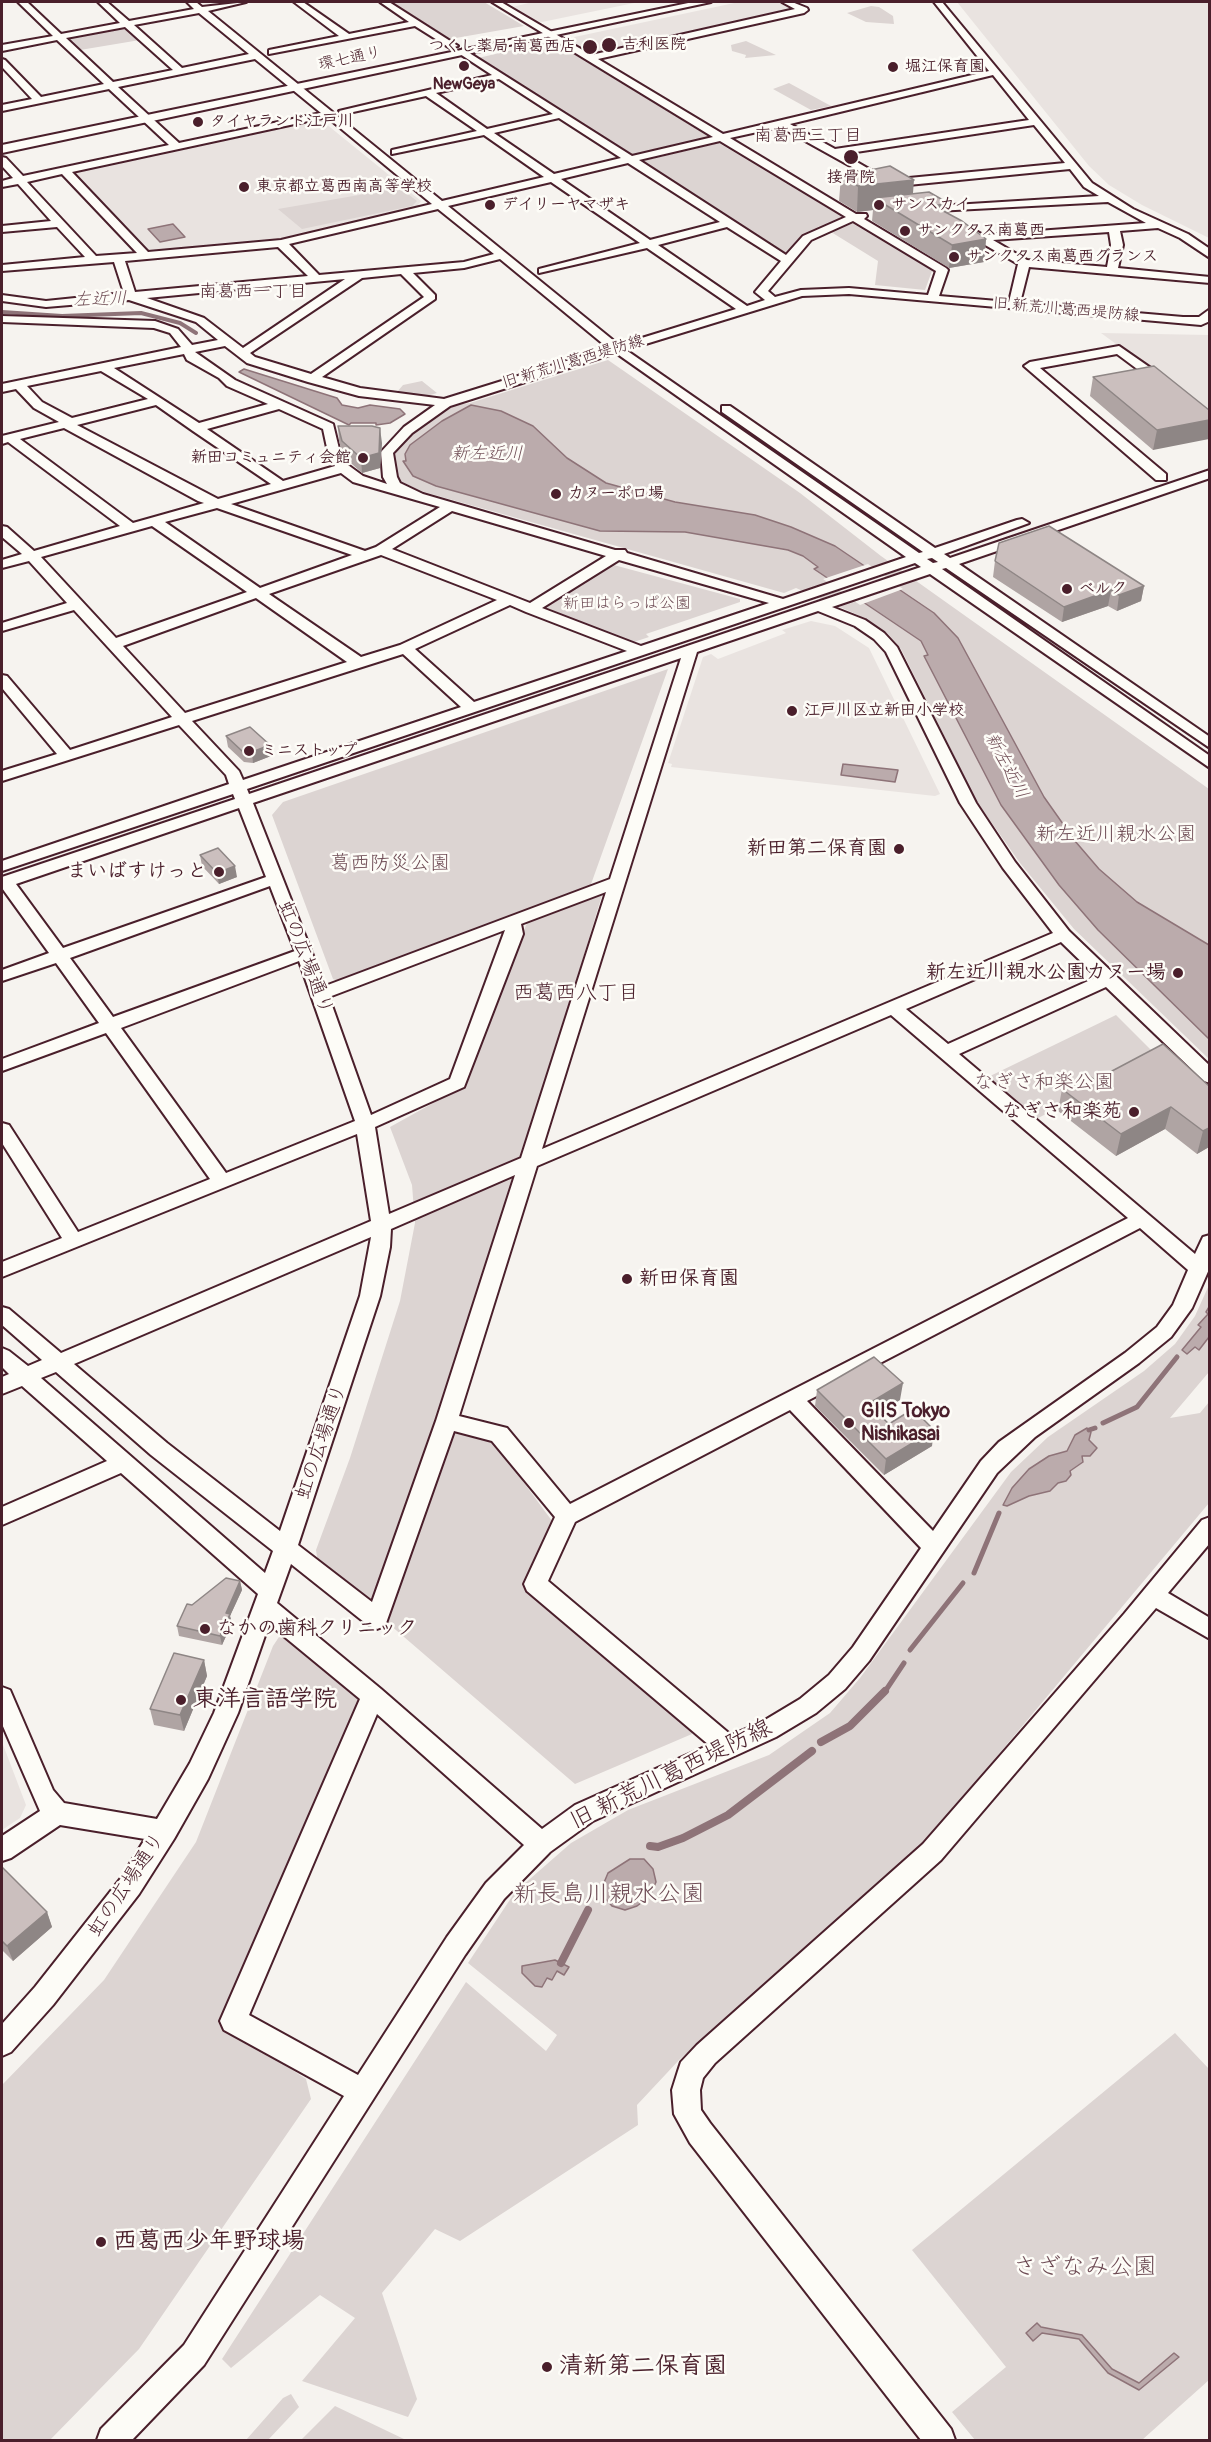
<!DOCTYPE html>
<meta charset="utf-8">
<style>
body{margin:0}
#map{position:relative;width:1211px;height:2442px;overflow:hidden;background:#f6f3ef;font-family:Pangolin,sans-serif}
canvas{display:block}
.frame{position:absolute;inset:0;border:3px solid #4a1f2b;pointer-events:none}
</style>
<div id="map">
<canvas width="1211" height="2442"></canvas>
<div class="frame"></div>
</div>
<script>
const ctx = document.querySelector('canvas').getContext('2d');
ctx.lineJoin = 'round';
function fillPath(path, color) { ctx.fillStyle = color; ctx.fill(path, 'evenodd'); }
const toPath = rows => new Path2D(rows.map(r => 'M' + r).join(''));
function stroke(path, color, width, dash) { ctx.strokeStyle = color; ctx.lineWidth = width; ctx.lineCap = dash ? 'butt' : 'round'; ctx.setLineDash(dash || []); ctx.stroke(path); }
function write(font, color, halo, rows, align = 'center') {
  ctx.font = font + ' Pangolin,"Klee One",sans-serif'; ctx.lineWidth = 5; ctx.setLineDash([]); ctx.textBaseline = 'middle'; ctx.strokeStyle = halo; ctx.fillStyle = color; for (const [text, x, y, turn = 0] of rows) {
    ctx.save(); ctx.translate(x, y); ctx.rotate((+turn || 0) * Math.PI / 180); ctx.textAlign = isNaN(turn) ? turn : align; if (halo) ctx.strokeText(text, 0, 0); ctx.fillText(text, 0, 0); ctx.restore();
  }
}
fillPath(toPath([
 [533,2,639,2,542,22,535,21,512,7],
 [739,2,780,2,797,10,593,54,565,39],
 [957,2,1209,2,1209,238,1142,205,1109,185,1089,166],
 [314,119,320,119,421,201,417,207,276,240,151,251,144,250,71,173],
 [1101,333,1209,335,1209,412],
 [811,621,835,626,869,648,940,794,935,796,671,767,672,764,668,763,703,657,711,654,718,659,786,633,782,630],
 [2,1742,26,1805,20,1818,2,1830]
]), '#e9e3e0');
fillPath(toPath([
 [392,2,484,2,524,26,450,39],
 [871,6,879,7,893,16,894,24,866,22,847,13],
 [120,27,126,27,140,40,80,50,67,39],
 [552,41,710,137,636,155,627,154,478,58],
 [746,41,776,55,745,58,746,55,732,51,731,45],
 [789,83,831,106,811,110,773,89],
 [719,143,932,271,925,290,875,285,878,261,823,227,800,237,786,253,643,161],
 [400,188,417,201,412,206,302,229,278,209],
 [608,360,800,493,881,556,1209,789,1209,1059,1074,929,1020,863,977,802,901,649,888,634,858,615,796,588,784,593,424,492,401,482,395,476,392,452,396,444,427,420,456,405,470,403],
 [422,381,437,393,427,396,397,392,403,385],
 [610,564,740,599,740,602,646,634,649,637,634,642,625,641,543,609,543,605],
 [668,669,590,887,341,982,333,979,272,815,283,802],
 [599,892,602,895,442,1428,491,1438,555,1525,526,1588,692,1726,692,1734,575,1784,318,1563,316,1550,350,1458,400,1301,415,1223,412,1185,390,1127,464,1086,528,920],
 [1116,1015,1159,1058,1034,1120,986,1078],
 [1209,1285,1209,1372,1170,1418,1200,1413,1209,1402,1209,1503,937,1828,904,1861,680,2059,637,2105,638,2125,460,2241,435,2229,382,2293,417,2399,408,2417,302,2381,355,2318,320,2295,231,2368,222,2359,466,1982,546,2051,557,2035,468,1963,515,1892,571,1843,628,1810,769,1755,830,1713,860,1678,1011,1472,1048,1437,1144,1371,1175,1344,1195,1316],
 [283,1631,373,1696,223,2024,306,2079,311,2099,139,2349,50,2440,2,2440,2,2085,104,1980,196,1842,273,1646],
 [1175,2033,1209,2069,1209,2380,1142,2440,975,2440,952,2412,1006,2367,912,2250],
 [291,2394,299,2407,268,2440,246,2440,283,2398],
 [335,2406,406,2440,301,2440]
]), '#dcd4d2');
const water = toPath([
 [173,224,185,237,160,242,148,229,173,224],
 [244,369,337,398,342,405,358,408,370,405,400,409,405,414,390,423,376,425,376,423,351,423,349,425,239,372,244,369],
 [471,405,501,411,533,426,567,458,606,483,675,502,755,515,791,527,835,546,934,613,958,638,1044,797,1075,841,1099,869,1137,902,1209,945,1209,1039,1098,930,1059,885,1001,805,924,656,928,655,921,641,814,569,818,567,803,556,788,550,685,532,600,531,436,486,413,476,403,461,406,461,405,454,410,445,442,421,471,405],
 [843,764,898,770,895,782,841,775,843,764],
 [1209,1307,1209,1337,1199,1350,1195,1347,1187,1354,1182,1350,1201,1327,1198,1325,1208,1314,1206,1312,1209,1307],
 [1087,1428,1091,1432,1089,1440,1097,1448,1090,1456,1082,1456,1083,1462,1070,1471,1071,1475,1066,1481,1058,1483,1050,1491,1029,1496,1007,1506,1003,1505,1012,1488,1029,1469,1049,1456,1067,1451,1075,1435,1087,1428],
 [630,1859,644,1859,653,1869,656,1882,650,1896,637,1906,625,1910,612,1906,604,1897,603,1885,608,1873,630,1859],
 [555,1960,569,1967,564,1975,557,1971,552,1980,547,1978,542,1987,535,1986,522,1973,522,1966,555,1960],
 [1037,2323,1041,2327,1082,2335,1112,2369,1139,2383,1174,2353,1179,2357,1139,2390,1108,2373,1079,2339,1042,2333,1033,2341,1026,2333,1037,2323]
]);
fillPath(water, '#bbabac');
stroke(water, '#8e7378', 1.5);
fillPath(toPath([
 [868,564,903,589,860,605,823,579]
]), '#f6f3ef');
stroke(toPath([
 [2,312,62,316,141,313,180,323,196,333]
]), '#8e7378', 4);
stroke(toPath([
 [1103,1423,1137,1407,1177,1357],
 [1089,1430,1095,1428],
 [974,1573,999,1513],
 [910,1650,963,1583],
 [884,1693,904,1663]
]), '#8e7378', 5);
stroke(toPath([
 [821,1742,850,1726,885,1691],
 [650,1846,658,1847,683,1838,728,1815,812,1751],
 [561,1963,588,1910]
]), '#8e7378', 8);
const minor = toPath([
 [18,2,27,2,61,34,120,23,98,2,107,2,129,21,194,9,187,2,196,2,202,7,246,2,208,11,442,201,544,177,484,135,392,154,392,150,477,131,426,96,344,114,339,111,492,75,460,54,458,52,463,49,632,156,713,137,492,2,501,2,591,55,795,9,782,2,792,2,807,8,808,10,804,13,598,59,723,134,989,71,934,2,942,2,1092,183,1133,209,1188,234,1210,249,1210,258,1180,238,1158,228,1120,231,1123,245,1118,268,1210,277,1210,283,1029,267,1020,303,1183,317,1199,317,1210,309,1210,321,1201,325,849,294,802,296,626,350,919,553,923,552,722,412,722,406,730,406,935,548,1017,520,1022,519,1029,523,944,554,950,558,1210,470,1210,478,959,564,1210,737,1210,748,946,568,942,569,1210,756,1210,768,930,574,832,607,865,620,884,633,897,647,976,803,1015,862,1069,931,1210,1066,1210,1083,1204,1081,1106,987,959,1054,1195,1254,1203,1237,1210,1235,1210,1267,1192,1308,1171,1337,1139,1363,1035,1437,997,1473,869,1661,845,1689,816,1713,776,1737,593,1821,550,1852,504,1899,465,1955,204,2365,132,2440,97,2440,101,2429,184,2345,344,2096,224,2030,220,2021,360,1699,269,1624,238,1713,208,1779,174,1839,139,1894,53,2005,11,2052,2,2056,2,2024,35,1987,121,1878,145,1839,60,1825,11,1858,2,1861,2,1836,40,1811,2,1724,2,1687,10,1690,53,1790,64,1803,157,1819,190,1763,214,1713,258,1594,121,1473,2,1525,2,1507,107,1461,22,1386,2,1394,2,1377,9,1374,2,1367,2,1348,9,1351,28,1366,42,1360,2,1325,2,1307,9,1309,61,1353,371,1221,357,1134,2,1277,2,1262,62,1238,2,1143,2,1123,9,1125,78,1232,210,1179,106,1033,2,1071,2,1059,99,1023,56,963,2,981,2,970,49,953,2,888,2,877,235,799,233,794,2,871,2,861,229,784,226,775,179,725,2,781,2,771,57,754,2,688,2,675,7,676,70,750,172,717,74,610,2,631,2,623,67,603,29,561,2,568,2,560,22,554,2,537,2,526,7,527,34,551,120,526,8,442,2,444,2,436,59,422,34,408,16,389,2,392,2,384,181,347,170,333,154,328,2,322,2,316,155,321,178,329,192,345,218,340,196,322,129,300,46,307,2,301,2,295,46,301,124,293,114,262,2,271,2,265,85,257,57,227,2,232,2,226,51,221,18,184,2,187,2,181,13,178,2,166,2,157,6,158,23,176,169,145,109,89,2,111,2,105,32,99,2,67,2,59,5,60,41,97,104,84,57,40,2,51,2,45,53,36,18,2],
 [199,13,249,54,182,68,134,25,199,13],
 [125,27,173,70,113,82,66,38,125,27],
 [255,59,321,113,179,143,118,87,255,59],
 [993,75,1029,120,835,149,790,124,993,75],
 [499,79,553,114,487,129,436,93,499,79],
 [327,117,432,204,281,240,148,252,72,172,327,117],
 [559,118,621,158,554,174,494,133,559,118],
 [1034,125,1065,163,888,180,843,154,1034,125],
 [780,127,888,187,1070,169,1084,187,1099,196,921,207,916,210,917,212,1108,202,1146,223,983,235,969,227,961,227,961,231,1018,264,1009,302,939,296,948,270,946,268,864,219,867,216,866,214,856,214,730,138,780,127],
 [720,141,846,217,803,236,786,255,639,160,720,141],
 [628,163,720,222,650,240,561,179,628,163],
 [62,174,137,253,96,256,27,182,62,174],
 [551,182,640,243,539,269,539,273,647,248,736,309,619,345,448,206,551,182],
 [438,209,494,254,464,262,319,275,289,244,438,209],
 [853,221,936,271,928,295,849,288,801,290,775,297,768,291,811,240,853,221],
 [727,227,781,261,755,292,765,300,747,306,658,245,727,227],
 [1109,232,1111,245,1107,267,1027,260,993,240,1109,232],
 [278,247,308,276,135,292,125,261,278,247],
 [500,259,608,348,444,399,360,388,322,377,435,299,435,295,413,273,464,268,500,259],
 [401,274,424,297,311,374,255,357,250,353,362,278,401,274],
 [345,279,243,348,204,318,147,298,345,279],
 [225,346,247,363,308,382,359,396,435,405,404,427,381,452,383,477,387,484,363,476,348,465,341,457,333,424,235,380,195,352,225,346],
 [616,353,906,557,783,599,627,553,625,550,615,550,423,494,400,483,397,477,393,453,412,433,450,406,616,353],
 [184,354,187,360,219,378,227,386,268,404,199,423,114,368,184,354],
 [101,371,148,399,72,418,42,402,27,386,101,371],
 [156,405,193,431,271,484,218,499,77,425,156,405],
 [279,409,323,429,329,457,335,466,283,481,207,429,279,409],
 [64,428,198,501,204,503,133,523,20,439,64,428],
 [341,473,353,482,440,507,376,547,365,551,231,504,341,473],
 [217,508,352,555,260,588,165,522,217,508],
 [452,511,606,556,530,603,392,549,452,511],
 [152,526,247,592,116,638,41,557,152,526],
 [381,555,497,600,400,645,361,657,269,594,381,555],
 [932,558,938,562,933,563,927,559,932,558],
 [619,560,769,603,641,646,542,608,619,560],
 [915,563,921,567,249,794,247,789,915,563],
 [256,598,347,662,185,713,123,646,256,598],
 [510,605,526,612,627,651,474,702,415,649,510,605],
 [818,611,855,626,874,639,886,652,960,803,1003,868,1053,933,542,1149,697,652,818,611],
 [403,654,461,707,243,780,239,771,192,721,403,654],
 [681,658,610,879,325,986,253,803,681,658],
 [239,808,266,877,63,948,16,884,239,808],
 [270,886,295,951,113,1017,70,958,270,886],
 [606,892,521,1158,389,1214,375,1127,464,1087,523,934,521,924,606,892],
 [505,930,450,1079,371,1115,329,997,505,930],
 [1061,942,1097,977,948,1044,906,1009,1061,942],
 [299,961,355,1121,226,1173,121,1028,299,961],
 [891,1015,1128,1218,570,1504,507,1428,459,1416,537,1166,891,1015],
 [515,1175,436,1421,372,1602,298,1545,380,1296,390,1247,391,1229,515,1175],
 [1140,1228,1188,1270,1173,1305,1157,1327,1125,1353,999,1442,981,1461,933,1531,807,1401,1140,1228],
 [371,1237,360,1296,280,1531,167,1443,74,1364,371,1237],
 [56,1372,151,1455,273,1551,265,1573,41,1378,56,1372],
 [790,1410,921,1548,853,1647,829,1675,800,1699,760,1723,731,1735,548,1581,575,1522,790,1410],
 [454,1431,492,1441,555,1517,524,1584,527,1591,709,1745,575,1805,542,1829,381,1689,277,1603,291,1564,369,1626,377,1629,385,1626,454,1431],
 [377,1714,524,1845,486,1883,447,1937,358,2075,249,2015,377,1714],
 [294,2,303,2,349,34,409,22,380,2,389,2,458,46,450,48,415,26,269,54,269,50,339,36,294,2],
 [1119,346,1168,380,1168,386,1160,386,1117,354,1040,368,1166,474,1166,480,1156,480,1024,366,1030,362,1119,346],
 [1210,1517,1210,1543,1168,1593,1210,1618,1210,1639,1156,1608,941,1860,715,2063,703,2078,700,2090,701,2110,710,2123,951,2429,955,2440,921,2440,690,2143,674,2114,672,2090,678,2071,681,2062,697,2045,923,1844,1124,1614,1202,1520,1210,1517]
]);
const major = toPath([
 [693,2,711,2,2,153,2,145,693,2]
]);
stroke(minor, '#4a1f2b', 4);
stroke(major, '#4a1f2b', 4);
fillPath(minor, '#fdfcf7');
fillPath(major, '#fdfcf7');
fillPath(toPath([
 [841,176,913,194,947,213,986,239,984,262,949,268,872,221,873,210,857,212,839,201],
 [1093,377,1209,410,1153,450,1090,396],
 [338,426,382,443,380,468,362,473,343,456,339,441],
 [995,561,1144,586,1141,601,1117,611,1108,606,1062,622,993,577],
 [226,736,270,745,271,756,253,763,244,762,228,747],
 [200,855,237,877,219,884,202,866],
 [1095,1080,1209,1086,1209,1147,1197,1154,1165,1129,1116,1156,1058,1111,1062,1089],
 [817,1390,900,1400,878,1413,889,1424,932,1446,884,1475,815,1406],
 [240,1581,242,1590,230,1616,232,1623,222,1645,179,1636,177,1626],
 [204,1660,207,1676,184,1731,154,1725,150,1709],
 [2,1867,47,1912,52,1927,13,1961,2,1950]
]), '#afa4a3');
fillPath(toPath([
 [914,180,912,206,874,198,873,210,857,212,858,186],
 [948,203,946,225,934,206],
 [986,239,984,262,949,268,952,245],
 [1209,420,1209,439,1153,450,1157,430],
 [380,428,382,443,380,468,362,473,361,458],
 [1144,586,1141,601,1117,611,1119,595],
 [1111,590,1108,606,1062,622,1064,607],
 [270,745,271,756,253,763,252,752],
 [235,866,237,877,219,884,217,873],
 [1171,1107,1165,1129,1116,1156,1121,1134],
 [1209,1128,1209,1147,1197,1154,1203,1131],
 [903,1383,900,1400,866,1421,868,1404],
 [934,1430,932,1446,884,1475,886,1459],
 [240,1581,242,1590,230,1616,232,1623,222,1645,220,1636,226,1613],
 [204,1660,207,1676,184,1731,180,1715],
 [47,1912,52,1927,13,1961,7,1946]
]), '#8e8685');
const building = toPath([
 [890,166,914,180,858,186,841,176,890,166],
 [929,192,948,203,934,206,962,221,986,239,952,245,874,198,929,192],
 [1154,366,1209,410,1209,420,1157,430,1093,377,1154,366],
 [338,426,372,426,380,428,379,453,361,458,342,441,338,426],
 [1049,526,1144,586,1119,595,1111,590,1064,607,995,561,999,543,1049,526],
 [250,727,270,745,252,752,242,751,226,736,250,727],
 [218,848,235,866,217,873,200,855,218,848],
 [1163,1044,1209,1086,1209,1128,1203,1131,1171,1107,1121,1134,1062,1089,1088,1075,1095,1080,1163,1044],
 [874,1357,903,1383,868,1404,889,1424,913,1409,934,1430,886,1459,817,1390,874,1357],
 [226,1578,240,1581,226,1613,230,1614,220,1636,177,1626,187,1604,192,1605,226,1578],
 [174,1653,204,1660,180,1715,150,1709,174,1653],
 [2,1867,47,1912,7,1946,2,1941,2,1867]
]);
fillPath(building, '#cbbfbe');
stroke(building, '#8e8685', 1.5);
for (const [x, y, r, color] of [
 [609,45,8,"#4a1f2b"],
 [590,47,8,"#4a1f2b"],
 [464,66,6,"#4a1f2b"],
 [893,67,6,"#4a1f2b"],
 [198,122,6,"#4a1f2b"],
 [851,157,8,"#4a1f2b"],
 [244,187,6,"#4a1f2b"],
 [490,205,6,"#4a1f2b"],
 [879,205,6,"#4a1f2b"],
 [905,231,6,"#4a1f2b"],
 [954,257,6,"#4a1f2b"],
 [363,458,6,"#4a1f2b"],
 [556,494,6,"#4a1f2b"],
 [1067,589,6,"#4a1f2b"],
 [792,711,6,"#4a1f2b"],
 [249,751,6,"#4a1f2b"],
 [899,849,6,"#4a1f2b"],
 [219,872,6,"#4a1f2b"],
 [1178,973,6,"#4a1f2b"],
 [1134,1112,6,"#4a1f2b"],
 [627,1279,6,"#4a1f2b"],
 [849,1423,6,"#4a1f2b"],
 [205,1629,6,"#4a1f2b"],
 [181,1700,6,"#4a1f2b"],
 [101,2242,6,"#4a1f2b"],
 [547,2367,6,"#4a1f2b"]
]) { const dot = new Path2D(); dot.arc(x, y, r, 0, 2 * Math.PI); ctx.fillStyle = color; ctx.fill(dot); stroke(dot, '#fdfcf7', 2); }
write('bold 16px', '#4a1f2b', '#fdfcf7', [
 ["吉利医院",622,45],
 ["つくし薬局 南葛西店",576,47,"right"],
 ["堀江保育園",905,67],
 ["NewGeya",464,85,"center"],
 ["タイヤランド江戸川",210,122],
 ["接骨院",851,178,"center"],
 ["東京都立葛西南高等学校",256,187],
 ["デイリーヤマザキ",502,205],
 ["サンスカイ",891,205],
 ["サンクタス南葛西",917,231],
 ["サンクタス南葛西グランス",966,257],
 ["新田コミュニティ会館",351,458,"right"],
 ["カヌーポロ場",568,494],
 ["ベルク",1079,589],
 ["江戸川区立新田小学校",804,711],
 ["ミニストップ",261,751]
], 'left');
write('16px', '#4a1f2b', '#fdfcf7', [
 ["環七通り",350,59,-12],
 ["旧 新荒川葛西堤防線",1066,310,5],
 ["旧 新荒川葛西堤防線",573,362,-17]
]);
write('16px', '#6e4c55', '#fdfcf7', [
 ["新田はらっぱ公園",627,604]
]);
write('18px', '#4a1f2b', '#fdfcf7', [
 ["南葛西三丁目",808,136],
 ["南葛西一丁目",253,292]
]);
write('italic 18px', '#725058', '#fdfcf7', [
 ["左近川",100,300,-2],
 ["新左近川",487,454],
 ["新左近川",1006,766,62]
]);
write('20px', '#6e4c55', '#fdfcf7', [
 ["新左近川親水公園",1116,835],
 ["葛西防災公園",390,864],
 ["なぎさ和楽公園",1044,1083]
]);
write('bold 20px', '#4a1f2b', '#fdfcf7', [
 ["新田第二保育園",887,849],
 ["まいばすけっと",207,872],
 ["新左近川親水公園カヌー場",1166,973],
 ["なぎさ和楽苑",1122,1112],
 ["新田保育園",639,1279,"left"],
 ["GIIS Tokyo",861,1412,"left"],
 ["Nishikasai",861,1435,"left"],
 ["なかの歯科クリニック",217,1629,"left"]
], 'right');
write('20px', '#4a1f2b', '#fdfcf7', [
 ["虹の広場通り",305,958,69],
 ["虹の広場通り",322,1442,-71],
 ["虹の広場通り",127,1885,-56]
]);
write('21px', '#4a1f2b', '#fdfcf7', [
 ["西葛西八丁目",576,994]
]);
write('bold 24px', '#4a1f2b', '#fdfcf7', [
 ["東洋言語学院",193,1700],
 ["西葛西少年野球場",113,2242],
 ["清新第二保育園",559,2367]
], 'left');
write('24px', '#4a1f2b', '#fdfcf7', [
 ["旧 新荒川葛西堤防線",671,1775,-26]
]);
write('24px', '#6e4c55', '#fdfcf7', [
 ["新長島川親水公園",609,1895],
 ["さざなみ公園",1085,2268]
]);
</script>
